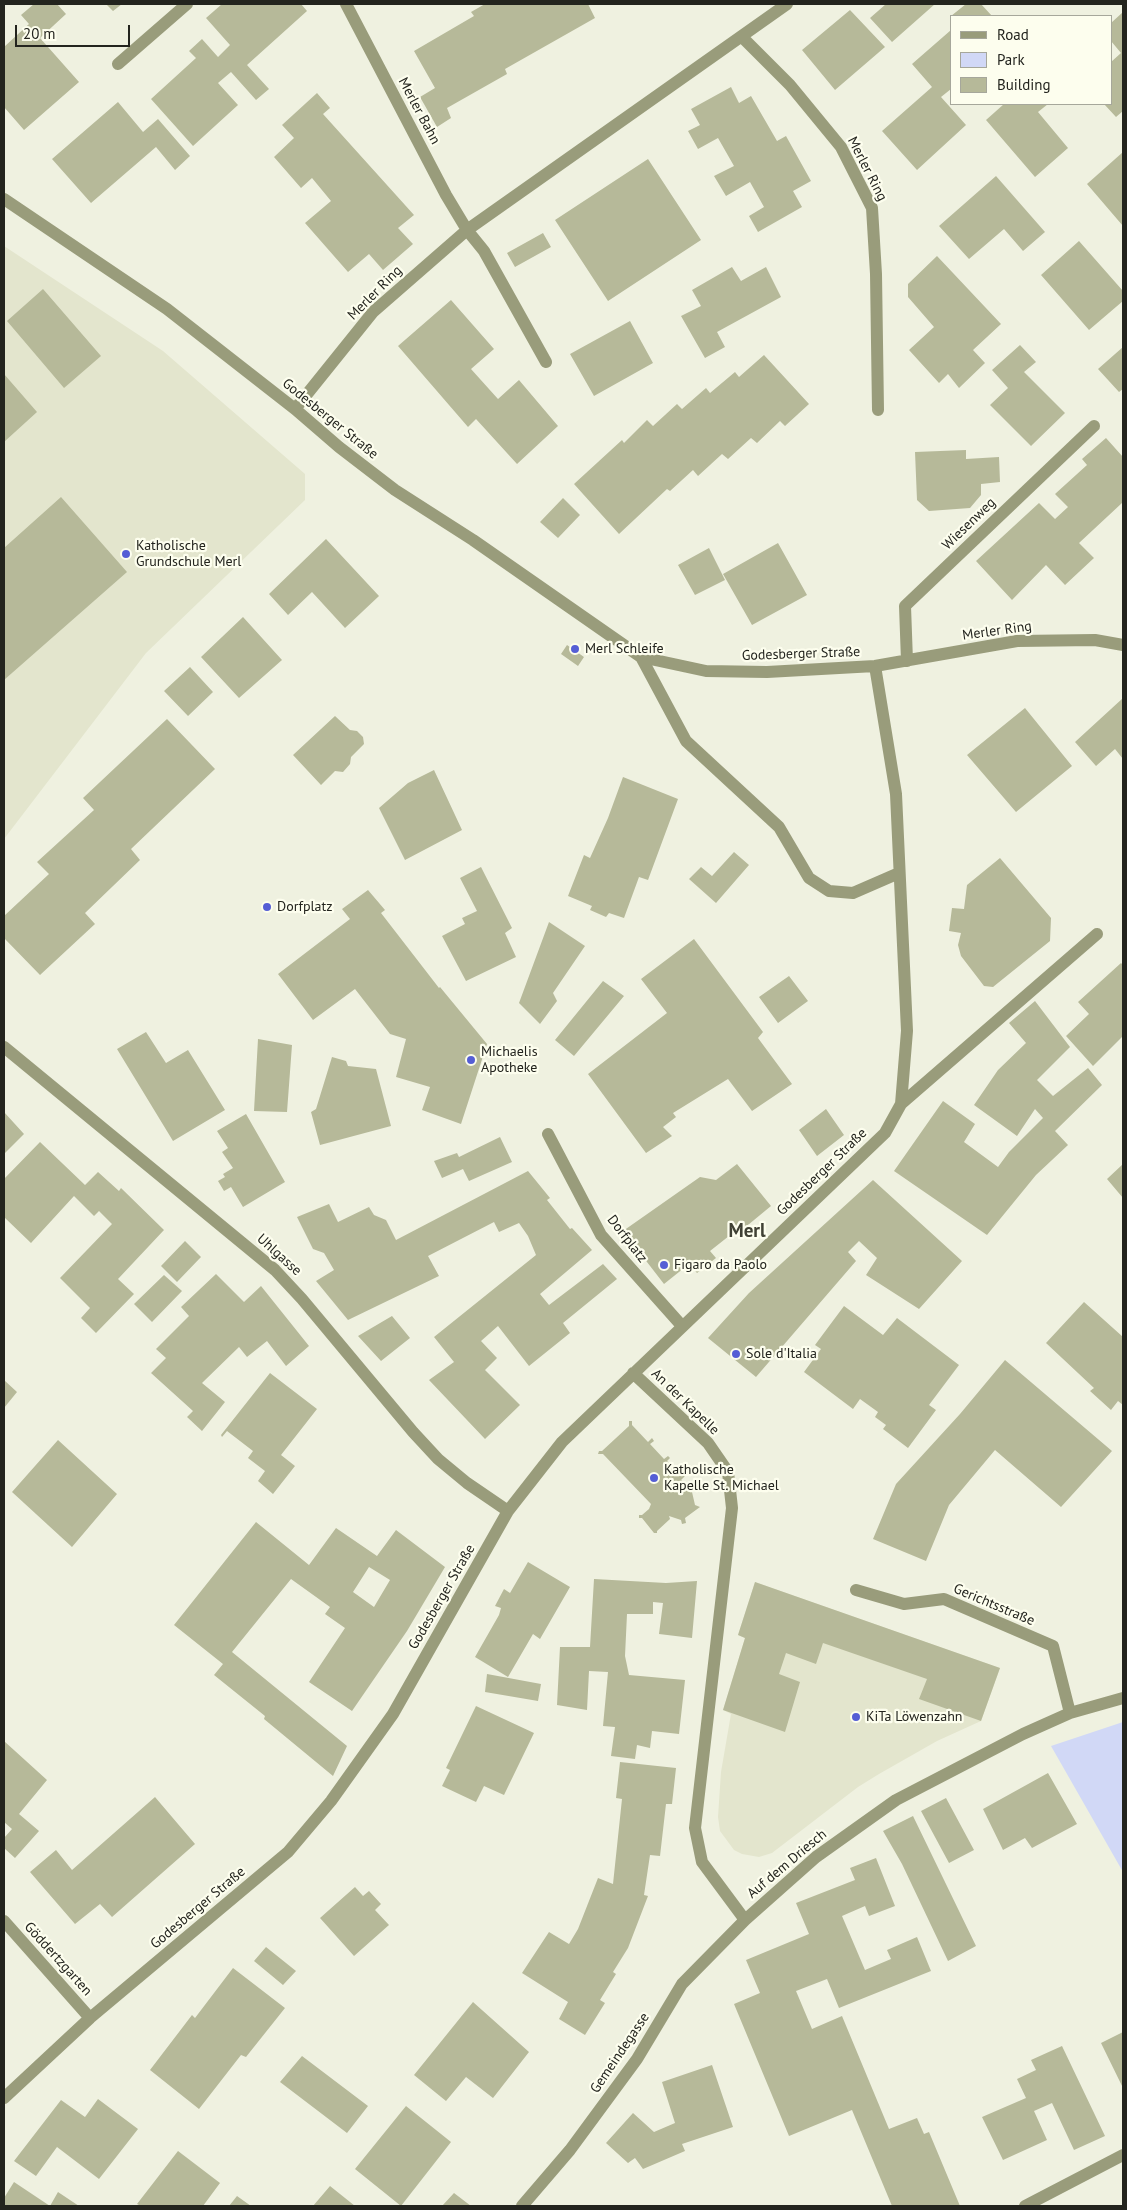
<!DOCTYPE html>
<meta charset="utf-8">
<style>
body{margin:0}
#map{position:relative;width:1127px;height:2210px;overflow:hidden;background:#eff1e0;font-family:"PT Sans",sans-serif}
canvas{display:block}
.frame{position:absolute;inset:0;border:5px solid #23241e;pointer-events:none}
.legend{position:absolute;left:950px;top:15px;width:162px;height:90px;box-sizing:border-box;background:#fdfeee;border:1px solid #a6a79b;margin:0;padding:6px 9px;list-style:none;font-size:15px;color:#23241e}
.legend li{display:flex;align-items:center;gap:10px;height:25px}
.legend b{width:25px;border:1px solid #a6a79b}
.scale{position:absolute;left:15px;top:25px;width:115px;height:22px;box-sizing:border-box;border:2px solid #23241e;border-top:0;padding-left:6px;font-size:15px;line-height:18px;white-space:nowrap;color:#23241e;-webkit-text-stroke:4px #fdfeee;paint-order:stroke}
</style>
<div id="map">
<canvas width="1127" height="2210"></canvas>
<div class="frame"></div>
<ul class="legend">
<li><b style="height:6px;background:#999c7b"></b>Road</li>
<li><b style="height:14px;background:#d1d8f6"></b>Park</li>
<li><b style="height:14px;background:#b6b999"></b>Building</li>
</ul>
<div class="scale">20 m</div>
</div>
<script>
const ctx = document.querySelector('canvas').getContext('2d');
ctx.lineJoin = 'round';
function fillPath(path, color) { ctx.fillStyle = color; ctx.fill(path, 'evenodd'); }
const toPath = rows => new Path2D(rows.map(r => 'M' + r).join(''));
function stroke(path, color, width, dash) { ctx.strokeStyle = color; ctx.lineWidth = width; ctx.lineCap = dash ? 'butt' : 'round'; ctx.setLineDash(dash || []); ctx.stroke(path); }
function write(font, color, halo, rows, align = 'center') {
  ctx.font = font + ' "PT Sans",sans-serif'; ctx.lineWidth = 4.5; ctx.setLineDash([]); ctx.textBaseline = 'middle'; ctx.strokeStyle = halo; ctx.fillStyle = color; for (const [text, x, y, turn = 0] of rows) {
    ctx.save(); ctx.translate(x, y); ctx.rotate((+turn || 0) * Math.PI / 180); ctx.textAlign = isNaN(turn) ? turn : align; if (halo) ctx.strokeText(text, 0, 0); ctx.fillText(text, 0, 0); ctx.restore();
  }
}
fillPath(toPath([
 [4,246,163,351,305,474,305,500,146,653,4,839],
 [755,1582,1000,1668,981,1721,937,1741,879,1774,858,1787,772,1853,759,1857,742,1854,734,1850,720,1831,718,1817,721,1772,731,1714,723,1710,745,1638,738,1635]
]), '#e3e5cd');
fillPath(toPath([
 [1123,1722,1123,1872,1051,1746]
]), '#d1d8f6');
fillPath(toPath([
 [34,4,57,4,66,14,40,38,79,82,24,130,4,107,4,47,29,24,21,15],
 [106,4,122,4,113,11],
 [222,4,301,4,307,11,247,65,269,89,256,100,231,72,218,83,238,105,193,146,151,99,196,58,189,51,202,39,218,57,230,45,206,18],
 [485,4,588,4,595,18,505,69,507,74,447,108,451,118,437,127,420,97,435,88,414,51,474,16,471,12],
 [886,4,935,4,892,42,870,18],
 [966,4,981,4,992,16,951,16],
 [850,10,885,47,835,90,802,50],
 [1123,12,1123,111,1116,117,1104,104,1111,104,1111,62,1121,53,1111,41,1111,23],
 [951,30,951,89,941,97,966,125,917,170,882,131,932,87,912,64],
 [731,87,739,103,751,96,777,141,786,136,811,181,793,191,802,207,758,232,749,216,764,207,750,182,726,196,714,176,734,166,718,138,698,149,688,131,700,125,691,109],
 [317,93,330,108,323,114,414,215,398,228,413,244,383,270,369,254,348,272,305,223,331,201,312,178,301,188,274,157,294,138,282,125],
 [118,102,143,132,158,119,190,156,175,170,156,147,91,203,52,159],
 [1004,104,1048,104,1038,112,1068,148,1035,177,986,120],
 [1123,152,1123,226,1087,184],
 [648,159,701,240,608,301,555,220],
 [996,176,1045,232,1023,251,1004,229,969,259,939,226],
 [543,233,551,247,515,267,507,253],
 [1079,241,1123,291,1123,301,1089,330,1041,275],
 [937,256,1001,324,973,350,985,363,959,388,948,374,939,383,909,350,934,327,908,297,908,284],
 [732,267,741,281,766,267,781,297,717,332,725,347,705,358,681,316,701,306,692,290],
 [43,289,101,356,64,388,7,321],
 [451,300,494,349,471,369,498,399,519,380,558,426,517,464,476,419,468,427,398,346],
 [630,321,653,363,594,396,570,354],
 [1020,345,1036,362,1024,372,1065,413,1031,446,990,405,1008,388,992,370],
 [1123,347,1123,389,1119,392,1098,369],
 [764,355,809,404,785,426,780,421,757,443,751,438,728,459,722,454,698,476,693,470,670,491,667,489,619,534,574,484,622,440,624,443,647,420,653,426,677,404,682,409,706,388,710,393,735,372,739,377],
 [4,374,37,412,4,442],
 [1106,438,1123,457,1123,505,1122,503,1079,543,1094,558,1065,585,1046,565,1012,600,976,561,1039,503,1055,519,1068,507,1055,494,1087,465,1082,459],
 [966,450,966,459,999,457,1000,482,981,484,981,495,970,508,929,511,917,500,915,452],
 [61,497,127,572,4,680,4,548],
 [563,498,580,515,558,538,540,522],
 [326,539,379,596,345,628,312,592,288,615,269,594],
 [778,543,807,595,752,625,723,574],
 [709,548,725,580,695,595,678,565],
 [243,617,282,660,239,698,201,657],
 [567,645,584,657,578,666,561,654],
 [190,667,213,692,188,716,164,691],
 [1123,698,1123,759,1115,749,1096,766,1075,742],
 [1025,708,1072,766,1016,812,967,755],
 [335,716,350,730,357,731,363,737,364,744,351,757,350,764,343,772,335,771,321,785,293,755],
 [167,719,215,769,131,849,140,860,85,913,95,924,40,975,4,938,4,916,49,874,37,862,94,810,83,798],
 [434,770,462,830,405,860,379,808,408,783],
 [623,777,678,799,648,880,639,877,624,918,609,913,606,917,590,910,592,906,568,896,584,855,590,858,608,818],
 [734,852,749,865,716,903,689,879,701,867,712,876],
 [1000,858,1051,918,1050,941,993,987,984,986,961,956,958,945,961,933,949,931,952,908,964,909,967,885],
 [481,867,512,928,505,933,516,957,466,981,442,936,465,924,462,918,477,911,460,878],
 [368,890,385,910,381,913,439,988,440,987,487,1044,461,1124,422,1110,430,1087,396,1077,406,1039,390,1034,355,989,313,1020,278,974,350,919,342,909],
 [549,922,585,946,553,993,557,1001,540,1024,519,1003],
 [694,939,763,1032,758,1038,792,1084,752,1111,728,1079,673,1113,676,1117,663,1127,672,1136,646,1153,588,1074,667,1013,641,979],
 [1121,963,1123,965,1123,1036,1093,1066,1066,1036,1089,1014,1078,1002],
 [789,976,808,1001,778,1023,759,997],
 [603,981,624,996,574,1056,555,1040],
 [1035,1001,1070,1047,1037,1080,1053,1096,1088,1068,1102,1085,1055,1131,1068,1145,1036,1175,987,1235,894,1171,943,1101,975,1124,964,1142,998,1167,1009,1152,1043,1118,1035,1109,1017,1136,974,1105,998,1070,1026,1043,1009,1023],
 [146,1032,166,1063,188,1050,225,1110,173,1141,117,1049],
 [258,1039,292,1045,287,1112,254,1111],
 [332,1057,346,1061,348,1066,376,1069,391,1126,320,1145,311,1112,316,1109],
 [826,1109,844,1135,817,1156,799,1130],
 [4,1112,24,1134,4,1154],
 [246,1114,285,1182,243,1207,231,1187,224,1191,218,1181,225,1177,223,1174,233,1168,222,1152,228,1148,217,1131],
 [500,1137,512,1162,469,1181,463,1169,442,1178,434,1161,457,1153,459,1157],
 [40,1142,85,1185,98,1172,119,1191,121,1188,164,1230,118,1279,134,1294,96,1333,81,1318,90,1308,60,1278,112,1224,99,1211,94,1216,74,1196,31,1243,4,1217,4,1179],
 [737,1164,771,1206,731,1239,729,1236,710,1251,716,1258,697,1273,689,1264,664,1284,623,1231,700,1177,716,1180],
 [1123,1164,1123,1198,1107,1179],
 [528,1171,550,1198,547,1200,570,1229,572,1228,592,1250,540,1294,549,1305,603,1264,617,1279,563,1323,570,1333,529,1366,498,1326,481,1341,497,1358,485,1370,520,1405,485,1439,429,1380,454,1362,434,1337,536,1255,528,1236,519,1223,499,1232,494,1222,428,1256,439,1276,348,1320,316,1281,334,1270,324,1253,313,1249,297,1217,329,1204,338,1222,369,1207,374,1215,386,1220,396,1240],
 [873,1180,962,1261,919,1309,866,1275,877,1258,859,1241,848,1252,856,1261,756,1377,708,1338,749,1293],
 [185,1241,201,1257,177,1282,161,1266],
 [216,1274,244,1302,261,1286,309,1346,286,1366,267,1341,247,1357,239,1347,202,1383,225,1402,202,1431,187,1417,193,1411,151,1373,166,1358,156,1349,189,1316,181,1307],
 [164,1275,182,1291,152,1322,134,1304],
 [1084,1302,1123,1337,1123,1405,1118,1401,1111,1410,1090,1391,1094,1388,1046,1343],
 [844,1306,883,1335,897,1318,959,1365,929,1405,936,1410,908,1448,883,1429,886,1425,875,1417,878,1412,860,1399,853,1409,804,1372,821,1349,815,1345],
 [392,1316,410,1338,381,1361,358,1336],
 [1005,1360,1112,1451,1061,1507,995,1450,949,1505,926,1561,873,1539,896,1484,960,1414],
 [270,1373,317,1409,281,1455,295,1466,273,1494,258,1481,265,1471,248,1458,253,1451,227,1431,222,1437,221,1435],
 [4,1380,17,1392,4,1408],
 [629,1421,632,1421,632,1425,648,1442,652,1438,654,1441,650,1444,664,1459,668,1456,670,1458,667,1461,681,1476,684,1472,686,1475,681,1480,691,1490,694,1486,696,1489,692,1492,695,1505,700,1507,685,1518,686,1523,682,1524,681,1520,669,1516,670,1519,657,1531,657,1533,654,1533,642,1518,639,1518,639,1515,642,1515,649,1509,651,1504,603,1454,598,1454,599,1451,602,1451,629,1426],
 [58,1440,117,1494,72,1547,12,1492],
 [256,1522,309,1565,336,1528,377,1556,396,1530,445,1567,407,1631,352,1711,309,1682,345,1628,325,1614,330,1607,291,1579,232,1652,347,1746,333,1776,264,1719,265,1716,214,1675,223,1664,174,1625],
 [369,1567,390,1580,374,1607,353,1592],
 [528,1562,570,1587,540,1639,533,1634,508,1677,475,1657,499,1615,501,1608,495,1606,504,1589,510,1593],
 [594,1579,666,1583,697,1581,692,1638,659,1634,663,1603,653,1602,653,1614,627,1614,625,1656,629,1675,685,1680,679,1734,652,1731,650,1748,637,1745,635,1759,611,1756,615,1727,603,1726,608,1672,589,1671,587,1710,557,1705,560,1647,590,1647],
 [755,1582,1000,1668,981,1721,919,1699,927,1679,823,1643,816,1664,786,1653,779,1674,800,1682,785,1732,723,1710,745,1638,738,1635],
 [487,1674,541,1684,538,1701,485,1692],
 [476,1706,534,1733,504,1795,484,1786,476,1802,442,1786,450,1770,446,1768],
 [4,1741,47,1780,19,1814,39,1831,15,1858,4,1848,4,1838,12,1829,4,1822],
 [620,1762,676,1768,672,1804,666,1804,660,1856,650,1855,644,1895,648,1896,628,1948,613,1972,616,1974,600,2000,605,2003,585,2035,559,2019,568,2002,522,1973,549,1932,569,1944,578,1929,598,1878,613,1884,622,1799,616,1798],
 [1048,1773,1077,1824,1032,1848,1025,1838,1003,1850,983,1809],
 [155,1797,195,1844,112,1917,100,1904,75,1924,30,1872,56,1850,72,1870],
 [946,1798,974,1850,949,1863,921,1811],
 [913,1816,976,1946,948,1961,902,1864,883,1831],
 [876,1858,895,1906,869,1916,865,1906,842,1916,865,1970,891,1959,887,1950,917,1937,931,1971,839,2008,827,1979,796,1991,812,2029,842,2016,889,2129,917,2118,924,2134,929,2132,960,2206,892,2206,852,2110,789,2136,734,2004,760,1993,746,1960,809,1934,796,1903,855,1880,850,1868],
 [355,1887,363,1896,369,1891,381,1904,375,1910,389,1925,354,1956,320,1918],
 [266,1947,296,1971,283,1985,254,1961],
 [233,1968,285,2008,246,2057,241,2055,199,2109,150,2070,192,2015,195,2018],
 [473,2002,529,2052,493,2098,466,2077,446,2101,414,2075],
 [1123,2032,1123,2088,1101,2043],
 [1062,2046,1105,2136,1074,2150,1052,2103,1034,2111,1047,2140,1003,2160,982,2117,1026,2098,1017,2079,1036,2070,1031,2060],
 [302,2056,368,2106,347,2133,280,2082],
 [712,2065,733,2127,682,2144,685,2151,643,2169,635,2158,628,2163,606,2143,633,2113,654,2132,675,2123,662,2082],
 [98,2099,138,2129,99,2179,57,2147,36,2176,14,2161,61,2100,85,2117],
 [406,2106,451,2142,401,2206,355,2169],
 [178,2151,220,2183,203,2206,141,2206,137,2204],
 [14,2182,50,2206,58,2192,79,2206,4,2206,4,2198],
 [330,2186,355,2206,313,2206],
 [454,2193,471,2206,442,2206],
 [237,2196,251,2206,229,2206]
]), '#b6b999');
stroke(toPath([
 [346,4,446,195,467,230,484,251,546,362],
 [742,37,790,85,841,147,872,208,876,274,878,410],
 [118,64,187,4],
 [4,199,167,309,295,409,339,447,395,490,473,540,641,657,706,671,767,672,875,666,1017,641,1095,640,1123,645],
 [295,409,373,312,467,230,787,4],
 [641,657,686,741,779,827,809,878,829,891,853,893,899,873],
 [907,661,905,606,1094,426],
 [4,1047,275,1270,302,1299,413,1432,438,1459,467,1483,508,1511],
 [901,1104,1097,934],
 [548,1134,601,1235,682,1326],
 [633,1373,708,1443,728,1472,732,1508,695,1828,702,1862,745,1920,816,1857,896,1800,1023,1734,1070,1713,1123,1698],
 [856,1590,904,1604,944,1599,1053,1646,1070,1713],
 [4,1921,90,2018],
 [4,2098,90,2018,288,1852,331,1801,393,1714,508,1511,562,1442,885,1133,901,1104,907,1031,896,794,875,666],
 [522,2206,570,2150,637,2059,682,1984,745,1920],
 [1025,2206,1123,2155]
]), '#999c7b', 12);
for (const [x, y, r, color] of [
 [126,554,5,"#555ed5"],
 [575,649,5,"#555ed5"],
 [267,907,5,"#555ed5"],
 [471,1060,5,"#555ed5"],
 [664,1265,5,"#555ed5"],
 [736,1354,5,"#555ed5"],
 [654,1478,5,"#555ed5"],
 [856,1717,5,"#555ed5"]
]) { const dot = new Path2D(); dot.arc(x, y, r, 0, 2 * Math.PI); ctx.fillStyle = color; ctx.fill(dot); stroke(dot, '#fdfeee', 2); }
write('14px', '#23241e', '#fdfeee', [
 ["Merler Bahn",419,111,62],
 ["Merler Ring",867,169,63],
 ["Merler Ring",375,293,-45],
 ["Godesberger Straße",330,419,39],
 ["Wiesenweg",969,524,-44],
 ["Merler Ring",997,631,-8],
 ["Godesberger Straße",801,654,-2],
 ["Godesberger Straße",822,1172,-44],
 ["Dorfplatz",627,1239,52],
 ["Uhlgasse",279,1255,42],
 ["An der Kapelle",685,1402,44],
 ["Godesberger Straße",442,1597,-60],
 ["Gerichtsstraße",994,1605,23],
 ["Auf dem Driesch",787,1864,-40],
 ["Godesberger Straße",198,1908,-40],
 ["Göddertzgarten",58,1959,48],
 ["Gemeindegasse",620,2053,-56]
]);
write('14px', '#23241e', '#fdfeee', [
 ["Katholische",136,546],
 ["Grundschule Merl",136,562],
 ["Merl Schleife",585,649],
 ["Dorfplatz",277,907],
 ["Michaelis",481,1052],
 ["Apotheke",481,1068],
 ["Figaro da Paolo",674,1265],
 ["Sole d'Italia",746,1354],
 ["Katholische",664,1470],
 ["Kapelle St. Michael",664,1486],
 ["KiTa Löwenzahn",866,1717]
], 'left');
write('bold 19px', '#404134', '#fdfeee', [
 ["Merl",747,1232]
]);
</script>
